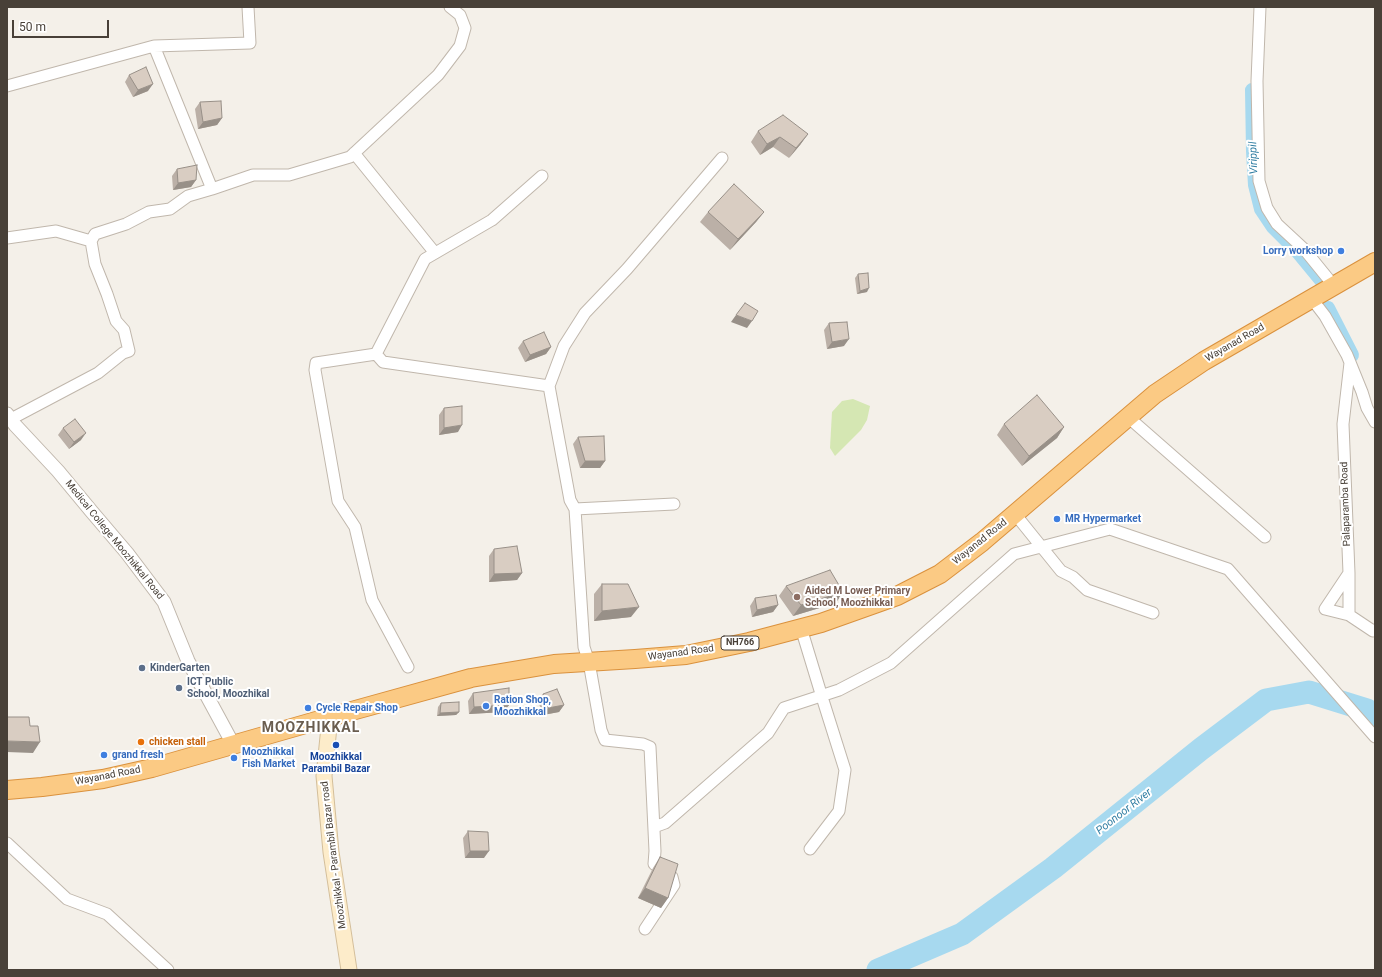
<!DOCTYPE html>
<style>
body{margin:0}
#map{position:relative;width:1382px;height:977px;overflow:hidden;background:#f4f0e9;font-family:Roboto,sans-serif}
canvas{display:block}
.frame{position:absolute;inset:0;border:8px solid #484038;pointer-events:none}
.scale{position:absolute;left:12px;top:20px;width:97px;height:18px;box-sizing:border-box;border:2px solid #484038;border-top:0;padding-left:5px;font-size:12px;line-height:14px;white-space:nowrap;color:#484038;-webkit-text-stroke:3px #fff;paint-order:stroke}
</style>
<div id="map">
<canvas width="1382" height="977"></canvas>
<div class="frame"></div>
<div class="scale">50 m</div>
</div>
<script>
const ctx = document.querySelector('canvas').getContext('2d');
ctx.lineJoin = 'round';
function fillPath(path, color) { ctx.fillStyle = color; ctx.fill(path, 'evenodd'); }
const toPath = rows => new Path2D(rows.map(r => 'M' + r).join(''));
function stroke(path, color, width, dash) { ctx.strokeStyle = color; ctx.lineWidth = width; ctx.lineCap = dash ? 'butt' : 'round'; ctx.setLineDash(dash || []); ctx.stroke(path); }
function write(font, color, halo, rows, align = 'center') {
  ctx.font = font + ' Roboto,sans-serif'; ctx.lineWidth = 4; ctx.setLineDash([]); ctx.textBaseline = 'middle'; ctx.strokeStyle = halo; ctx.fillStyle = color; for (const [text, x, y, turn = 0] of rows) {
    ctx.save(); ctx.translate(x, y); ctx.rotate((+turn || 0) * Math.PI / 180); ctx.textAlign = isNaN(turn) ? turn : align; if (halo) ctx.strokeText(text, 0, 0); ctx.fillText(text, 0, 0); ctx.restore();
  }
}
fillPath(toPath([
 [853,399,870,406,867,420,861,430,835,456,830,448,832,412,842,401]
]), '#d5e7b3');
stroke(toPath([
 [1252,90,1253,151,1255,185,1261,209,1273,227,1297,251,1325,285],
 [1328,308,1352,355]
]), '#a7d9ef', 14);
stroke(toPath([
 [878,970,962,934,1053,868,1201,749,1266,700,1309,692,1367,710,1375,715]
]), '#a7d9ef', 23);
const minor = toPath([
 [1260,7,1257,81,1259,181,1267,208,1277,224,1304,249,1334,286],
 [154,46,250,43,248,7],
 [7,86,154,46,212,189],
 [354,153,435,253],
 [542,176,492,220,425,259,376,354,383,362,549,386],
 [7,238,56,231,91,241],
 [1312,299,1325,316,1347,355,1362,392,1367,408,1375,422],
 [376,354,316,363,315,370,338,501,355,527,372,600,408,667],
 [1350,363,1343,424,1349,573,1349,615,1373,631,1375,630],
 [1128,417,1265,537],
 [11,419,98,373,123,353,129,351,124,330,116,321,107,294,95,264,91,241,95,234,126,224,149,212,170,209,188,196,212,189,253,175,289,175,350,157,438,75,460,46,465,28,460,15,450,7],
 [575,509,674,504],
 [1015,514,1061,571,1073,577,1087,590,1153,613],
 [1349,573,1325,609,1349,615],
 [801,628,822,697,845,770,839,811,810,849],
 [654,827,665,823,768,733,784,708,839,690,891,663,1014,554,1110,529,1228,569,1375,737],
 [7,843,67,899,107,914,168,970],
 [645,929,674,885,672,877,654,864,655,851,650,747,643,744,605,740,601,730,589,662,584,647,575,509,570,500,549,386,564,346,585,313,627,269,722,158]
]);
const tertiary = toPath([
 [7,414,15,425,58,471,92,512,127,553,164,602,188,661,233,744]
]);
const secondary = toPath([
 [330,717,324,776,331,852,349,970]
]);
const trunk = toPath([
 [7,790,42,787,103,779,152,768,330,717,471,678,554,664,635,659,686,655,749,642,821,623,897,596,940,574,982,542,1155,394,1204,361,1375,262]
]);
stroke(minor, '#c0b7ac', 13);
stroke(tertiary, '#c0b7ac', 15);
stroke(secondary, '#d3be9a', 17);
stroke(trunk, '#da913d', 20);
stroke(minor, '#fff', 11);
stroke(tertiary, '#fff', 13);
stroke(secondary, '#fdecca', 15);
stroke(trunk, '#fbca84', 18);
fillPath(toPath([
 [129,75,148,91,133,97,125,82],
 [200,102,222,118,217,125,198,129,195,109],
 [758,131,808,134,800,145,789,158,773,147,760,155,751,142],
 [177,169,196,180,191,187,173,190,172,176],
 [708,212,764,212,756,222,730,250,700,222],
 [858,274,867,292,857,294,855,278],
 [829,323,844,346,827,349,824,330],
 [523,341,551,347,546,354,525,362,518,348],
 [444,408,458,432,439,435,439,415],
 [1004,424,1064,427,1057,438,1022,466,997,435],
 [63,428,81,440,69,449,58,435],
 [578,437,605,461,600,468,580,468,573,444],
 [494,549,522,573,517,580,489,582,489,556],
 [602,584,631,617,594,621,594,594],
 [786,586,836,603,793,616,779,596],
 [755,598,778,605,773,612,752,617,750,606],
 [473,693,504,712,469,714,468,701],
 [543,694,564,705,559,712,543,715,538,701],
 [441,703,459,712,456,715,437,716,438,707],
 [468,831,484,858,465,858,463,838],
 [660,857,668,898,661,908,638,898,653,868]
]), '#bbb0a7');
fillPath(toPath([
 [153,84,148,91,133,97,138,90],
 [222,118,217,125,198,129,203,122],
 [808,134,800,145,789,158,796,148],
 [780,137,773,147,760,155,767,144],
 [196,180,191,187,173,190,178,183],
 [764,212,756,222,730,250,738,239],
 [869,288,867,292,857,294,860,291],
 [736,315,752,321,747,328,731,322],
 [849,339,844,346,827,349,832,342],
 [551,347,546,354,525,362,530,355],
 [462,425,458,432,439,435,444,428],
 [1064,427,1057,438,1022,466,1029,456],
 [86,433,81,440,69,449,74,442],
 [585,461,605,461,600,468,580,468],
 [522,573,517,580,489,582,494,574],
 [843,592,836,603,793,616,801,605],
 [778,605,773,612,752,617,757,610],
 [639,607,631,617,594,621,602,611],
 [509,705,504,712,469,714,474,707],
 [564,705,559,712,543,715,548,708],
 [459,712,456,715,437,716,440,713],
 [7,741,40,742,33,753,7,752],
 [470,851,489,851,484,858,465,858],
 [645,888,668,898,661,908,638,898]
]), '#989088');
const building = toPath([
 [146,67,153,84,138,90,129,75,146,67],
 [221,101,222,118,203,122,200,102,221,101],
 [783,115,808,134,796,148,780,137,767,144,758,131,783,115],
 [197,165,196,180,178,183,177,169,197,165],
 [734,184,764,212,738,239,708,212,734,184],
 [868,273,869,288,860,291,858,274,868,273],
 [745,303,758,311,752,321,736,315,745,303],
 [847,322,849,339,832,342,829,323,847,322],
 [544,332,551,347,530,355,523,341,544,332],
 [1037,395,1064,427,1029,456,1004,424,1037,395],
 [462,406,462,425,444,428,444,408,462,406],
 [75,419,86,433,74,442,63,428,75,419],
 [604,436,605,461,585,461,578,437,604,436],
 [517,546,522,573,494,574,494,549,517,546],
 [830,570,843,592,801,605,786,586,830,570],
 [602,584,628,584,639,607,602,611,602,584],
 [776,595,778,605,757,610,755,598,776,595],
 [509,688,509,705,474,707,473,693,509,688],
 [557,689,564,705,548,708,543,694,557,689],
 [459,702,459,712,440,713,441,703,459,702],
 [7,717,29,717,30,726,38,726,40,742,7,741,7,717],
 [468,831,488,832,489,851,470,851,468,831],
 [660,857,678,864,668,898,645,888,660,857]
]);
fillPath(building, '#d9cdc2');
stroke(building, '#989088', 1);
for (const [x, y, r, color] of [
 [1341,251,4,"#3f7fe0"],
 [1057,519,4,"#3f7fe0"],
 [797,597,4,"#8d6e63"],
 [142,668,4,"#5c6f8a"],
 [179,688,4,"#5c6f8a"],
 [486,706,4,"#3f7fe0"],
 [308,708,4,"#3f7fe0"],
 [141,742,4,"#e8710a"],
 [336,745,4,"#1a4fb4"],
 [104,755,4,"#3f7fe0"],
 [234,758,4,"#3f7fe0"]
]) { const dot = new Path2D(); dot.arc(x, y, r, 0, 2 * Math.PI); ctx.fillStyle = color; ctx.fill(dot); stroke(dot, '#fff', 1.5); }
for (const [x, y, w] of [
 [740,643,38]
]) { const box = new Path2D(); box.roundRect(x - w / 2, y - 7, w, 14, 3); ctx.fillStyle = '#fff'; ctx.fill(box); stroke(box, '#484038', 1); }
write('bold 9px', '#484038', null, [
 ["NH766",740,643]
]);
write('bold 10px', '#366cbe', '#fff', [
 ["Lorry workshop",1333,251,"right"],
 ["MR Hypermarket",1065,519],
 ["Ration Shop,",494,700],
 ["Moozhikkal",494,712],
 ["Cycle Repair Shop",316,708],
 ["Moozhikkal",242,752],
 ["Fish Market",242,764],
 ["grand fresh",112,755]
], 'left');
write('10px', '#484038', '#fff', [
 ["Wayanad Road",1235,343,-30],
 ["Palaparamba Road",1346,504,-92],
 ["Medical College Moozhikkal Road",114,540,51],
 ["Wayanad Road",980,542,-39],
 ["Wayanad Road",681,653,-8],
 ["Wayanad Road",108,776,-11],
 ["Moozhikkal - Parambil Bazar road",334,855,-97]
]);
write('bold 10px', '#785e54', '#fff', [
 ["Aided M Lower Primary",805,591],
 ["School, Moozhikkal",805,603]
], 'left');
write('bold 10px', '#4e5e75', '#fff', [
 ["KinderGarten",150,668],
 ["ICT Public",187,682],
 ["School, Moozhikal",187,694]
], 'left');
write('bold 10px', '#c56008', '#fff', [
 ["chicken stall",149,742]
], 'left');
write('bold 10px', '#164399', '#fff', [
 ["Moozhikkal",336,757],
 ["Parambil Bazar",336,769]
]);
write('italic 11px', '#2f7da2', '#fff', [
 ["Virippil",1254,158,-92],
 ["Poonoor River",1124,812,-38]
]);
ctx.letterSpacing = '1px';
write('bold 14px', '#6a5d4f', '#fff', [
 ["MOOZHIKKAL",311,728]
]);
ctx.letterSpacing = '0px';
</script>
